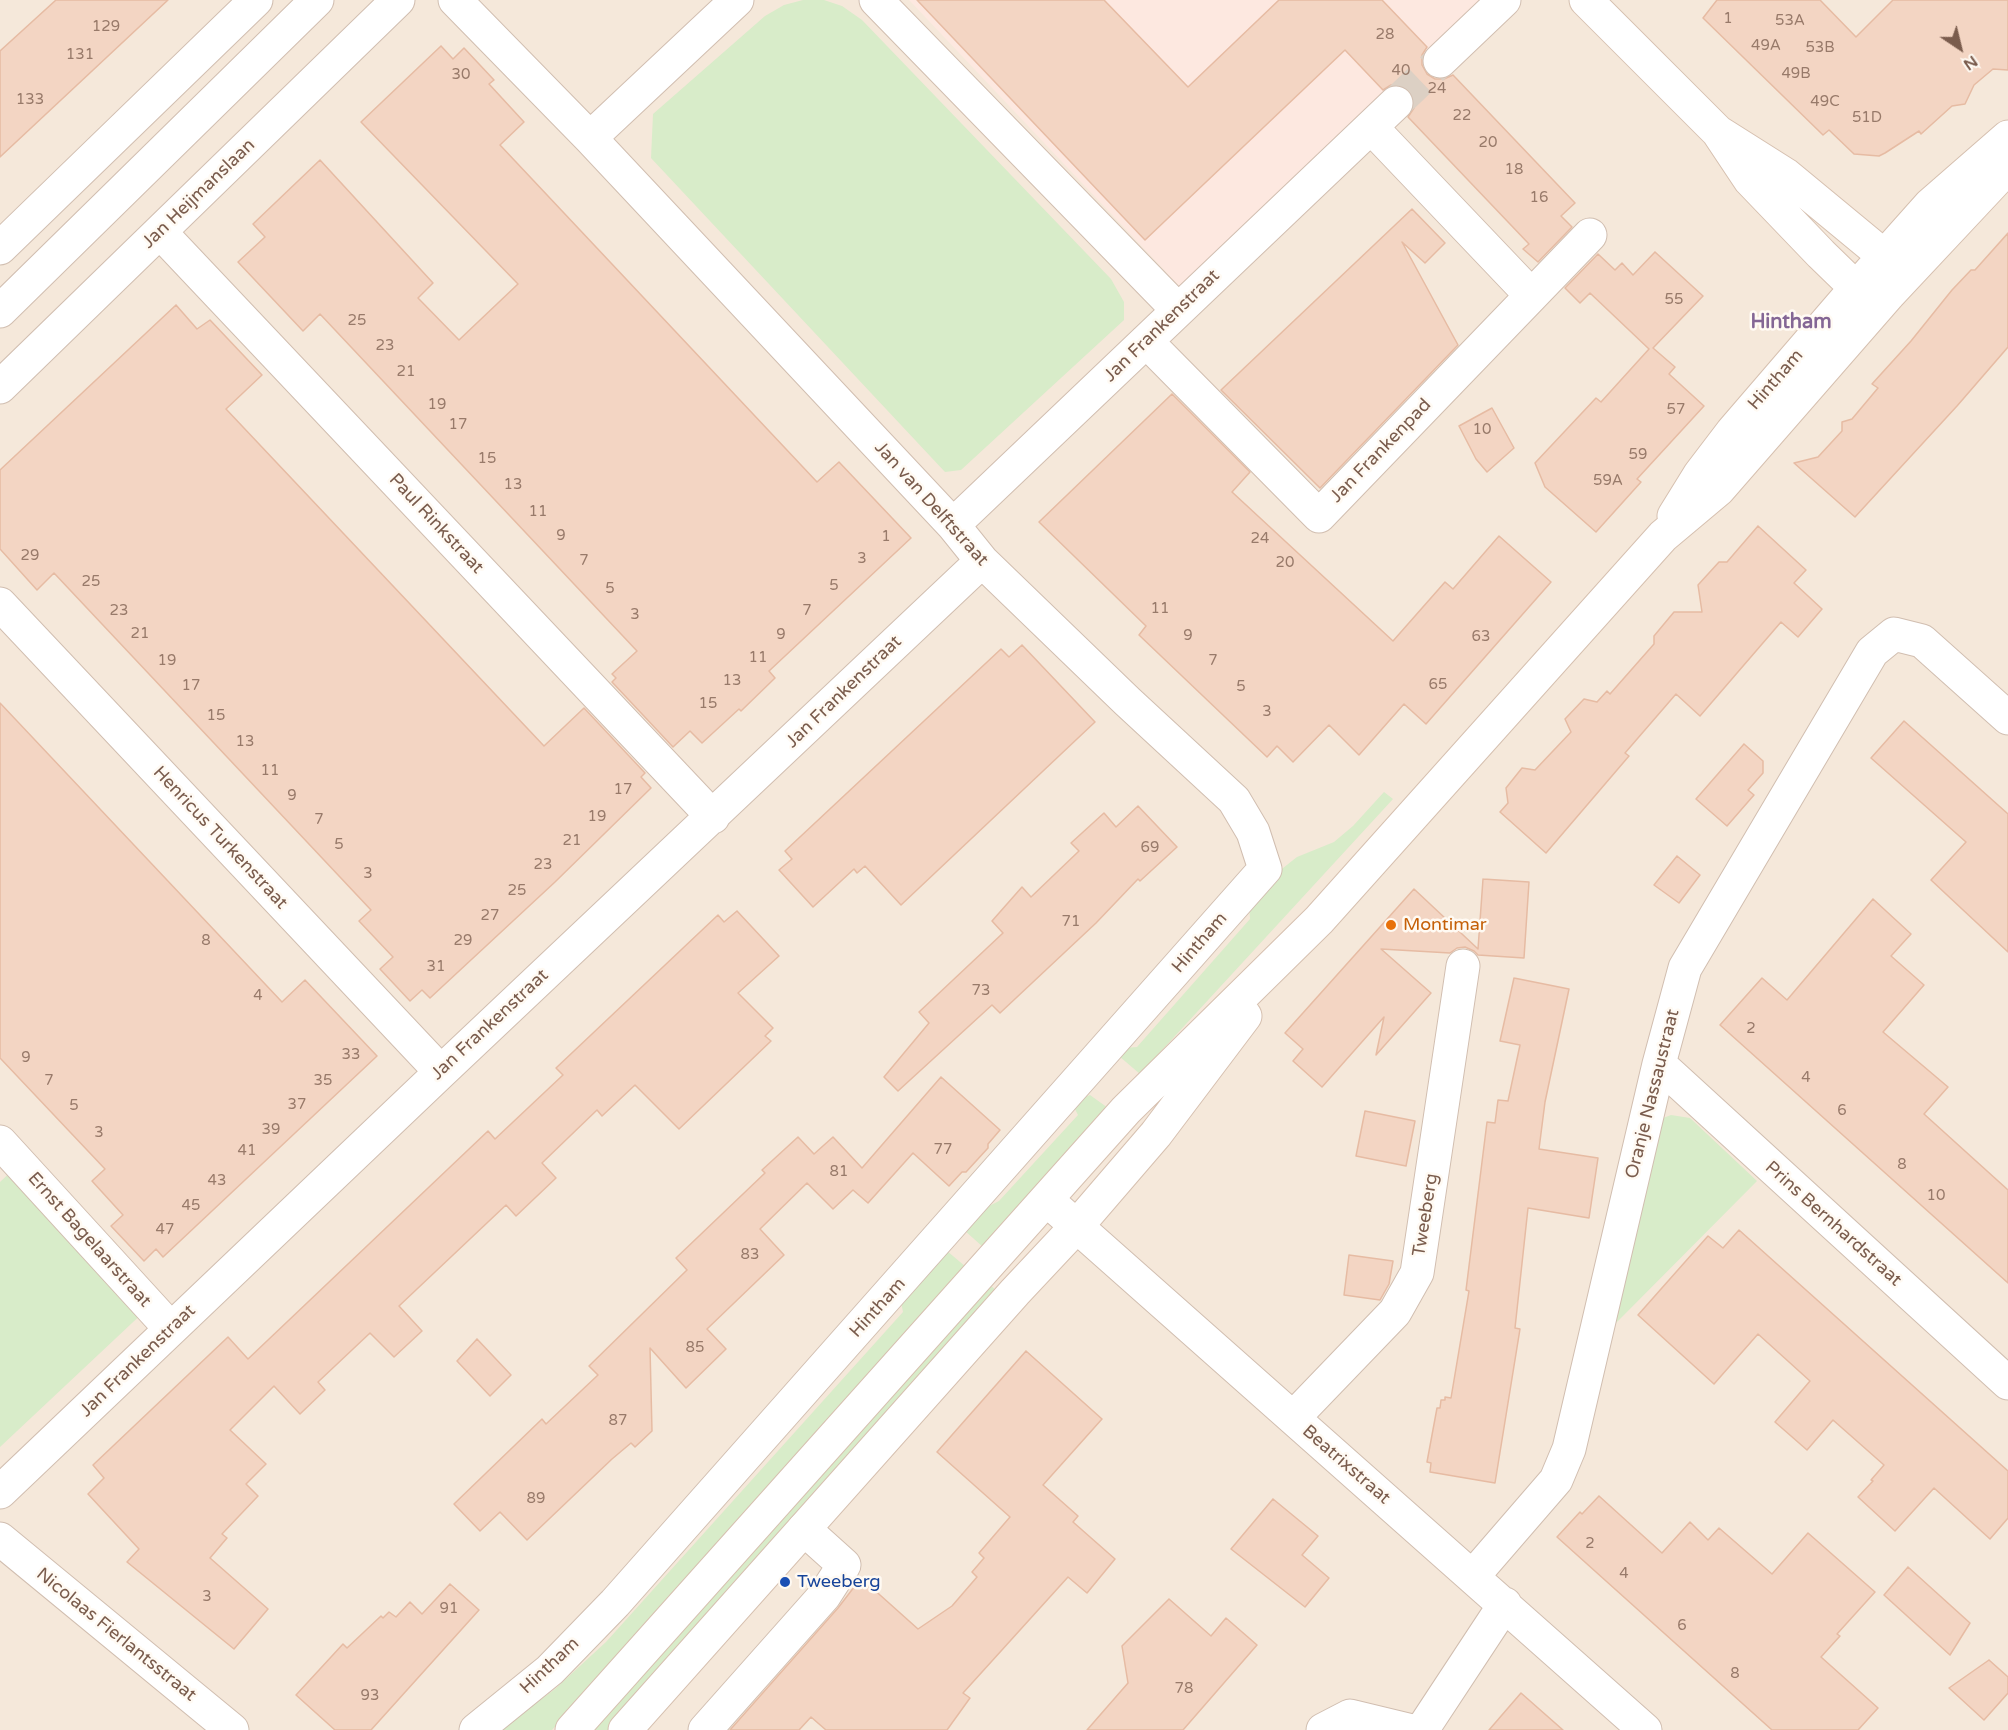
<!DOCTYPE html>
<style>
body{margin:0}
#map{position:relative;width:2008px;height:1730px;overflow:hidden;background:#fdf6ec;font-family:"Varela Round",sans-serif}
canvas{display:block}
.north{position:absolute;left:1930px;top:18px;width:60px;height:60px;-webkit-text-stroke:4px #fffaf3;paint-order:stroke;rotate:145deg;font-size:16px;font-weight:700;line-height:24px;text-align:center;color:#7a5c4d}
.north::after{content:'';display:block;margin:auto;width:21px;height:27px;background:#7a5c4d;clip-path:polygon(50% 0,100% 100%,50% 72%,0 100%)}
</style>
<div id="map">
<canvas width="2008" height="1730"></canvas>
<div class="north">N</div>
</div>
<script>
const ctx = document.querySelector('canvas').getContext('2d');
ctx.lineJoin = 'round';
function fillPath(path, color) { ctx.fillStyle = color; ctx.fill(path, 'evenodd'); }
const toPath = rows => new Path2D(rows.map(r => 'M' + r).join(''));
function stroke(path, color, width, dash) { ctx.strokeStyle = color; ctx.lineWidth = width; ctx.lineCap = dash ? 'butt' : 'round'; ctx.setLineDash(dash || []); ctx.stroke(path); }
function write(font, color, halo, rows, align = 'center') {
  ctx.font = font + ' "Varela Round",sans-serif'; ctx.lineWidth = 5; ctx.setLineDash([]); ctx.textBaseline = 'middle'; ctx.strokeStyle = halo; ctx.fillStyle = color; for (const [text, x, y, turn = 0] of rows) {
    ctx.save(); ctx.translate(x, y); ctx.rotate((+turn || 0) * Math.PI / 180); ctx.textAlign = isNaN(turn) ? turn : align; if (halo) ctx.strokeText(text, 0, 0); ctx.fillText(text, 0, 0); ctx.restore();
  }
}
fillPath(toPath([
 [0,0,2008,0,2008,1730,0,1730]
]), '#f5e8da');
fillPath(toPath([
 [909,0,1490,0,1183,290]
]), '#fde8e0');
fillPath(toPath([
 [803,0,824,0,842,6,862,20,1111,279,1124,302,1124,320,961,470,945,472,651,158,653,114,765,16,784,5],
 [1384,792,1393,799,1140,1074,1119,1056,1125,1048,1137,1047,1250,919,1249,903,1273,876,1297,857,1334,842,1353,826],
 [1090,1095,1108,1108,983,1247,964,1230,985,1208,999,1201,1078,1115,1075,1109,1078,1100],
 [1671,1115,1690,1118,1757,1181,1616,1323,1627,1260,1658,1120],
 [16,1167,148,1308,0,1447,0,1182],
 [947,1251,966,1267,552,1730,500,1730,555,1689,606,1642,903,1312,901,1302],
 [989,1284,1001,1295,612,1730,592,1730]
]), '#d8ecc9');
const building = toPath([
 [56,0,168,0,0,157,0,51,56,0],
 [917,0,1104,0,1188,87,1279,0,1382,0,1427,47,1422,55,1422,65,1427,74,1435,79,1444,79,1453,75,1575,203,1561,216,1572,227,1538,262,1523,249,1529,244,1408,117,1414,108,1414,99,1410,91,1401,85,1391,85,1383,90,1345,50,1145,240,917,0],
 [1717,0,1820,0,1856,37,1893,0,2008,0,2008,70,1993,69,1974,85,1965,104,1952,106,1921,134,1919,131,1885,153,1879,156,1854,154,1829,130,1823,135,1703,18,1717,0],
 [441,46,453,59,464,48,494,80,489,84,524,122,500,145,817,482,839,462,911,538,769,671,775,678,741,711,739,709,702,743,690,731,673,747,612,682,616,678,612,674,637,651,320,314,303,331,238,262,265,237,253,224,320,160,433,283,418,298,459,340,518,284,361,122,441,46],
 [1412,209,1445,243,1425,263,1402,242,1458,345,1320,488,1221,390,1412,209],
 [2008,233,2008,347,1957,406,1855,517,1794,463,1818,457,1842,431,1842,422,1852,419,1878,388,1872,384,1911,341,1952,290,1971,270,1975,270,2008,233],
 [1655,252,1703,296,1653,348,1675,367,1669,374,1704,406,1637,479,1641,482,1596,532,1545,487,1535,463,1596,398,1601,402,1649,349,1590,293,1580,303,1565,288,1598,254,1615,270,1622,263,1633,275,1655,252],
 [176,305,197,329,210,320,262,375,226,409,544,746,584,708,645,773,641,777,651,788,555,882,430,998,422,990,410,1001,380,969,393,957,359,921,371,910,54,573,37,590,0,549,0,470,176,305],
 [1172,394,1250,472,1232,492,1393,641,1445,582,1453,589,1499,536,1551,582,1426,724,1404,704,1359,755,1329,725,1293,762,1277,746,1267,757,1139,635,1146,626,1039,522,1172,394],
 [1492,408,1514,448,1487,472,1476,459,1459,426,1492,408],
 [1758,526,1806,570,1794,583,1822,609,1798,637,1781,622,1700,716,1676,694,1625,753,1629,756,1546,853,1500,812,1508,803,1506,788,1522,768,1535,770,1571,732,1565,719,1584,699,1597,702,1607,691,1610,694,1654,644,1654,636,1674,612,1702,612,1698,585,1719,562,1727,562,1758,526],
 [1022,645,1095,722,901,905,865,866,857,873,854,869,813,907,779,870,792,859,785,851,1001,649,1009,657,1022,645],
 [0,703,282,1002,305,980,377,1056,163,1257,156,1249,144,1261,111,1226,123,1215,92,1181,105,1169,0,1058,0,703],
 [1904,721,2008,814,2008,952,1931,880,1966,842,1871,758,1904,721],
 [1744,744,1763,761,1763,773,1748,790,1754,795,1727,826,1696,799,1744,744],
 [1138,806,1177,847,1140,881,1138,879,1096,923,1000,1013,992,1005,898,1091,884,1077,929,1023,919,1012,1003,933,992,921,1022,887,1031,897,1079,851,1071,843,1104,813,1116,827,1138,806],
 [1677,856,1700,875,1679,903,1654,885,1677,856],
 [1483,879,1529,882,1524,958,1478,955,1474,951,1465,947,1457,948,1450,953,1381,949,1431,993,1376,1055,1384,1017,1322,1087,1293,1061,1303,1049,1285,1033,1414,889,1478,949,1483,879],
 [1873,899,1911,934,1891,956,1924,985,1883,1032,1948,1087,1924,1114,2008,1190,2008,1283,1720,1025,1762,978,1787,1000,1873,899],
 [737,911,779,956,738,993,773,1028,765,1036,771,1041,679,1129,635,1085,602,1116,597,1110,542,1163,556,1178,516,1216,506,1205,399,1306,422,1331,394,1357,370,1333,318,1382,325,1390,300,1414,274,1386,230,1430,266,1464,246,1484,258,1496,222,1534,227,1538,210,1558,268,1609,234,1649,127,1562,139,1549,88,1494,104,1478,93,1465,228,1337,248,1359,488,1131,495,1139,563,1075,556,1068,718,915,724,922,737,911],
 [1514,978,1569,989,1545,1102,1539,1149,1598,1158,1589,1218,1528,1208,1515,1328,1520,1329,1495,1483,1430,1472,1431,1463,1427,1462,1437,1408,1440,1408,1441,1400,1445,1400,1445,1397,1451,1398,1469,1291,1466,1290,1487,1122,1495,1123,1498,1100,1508,1101,1520,1045,1500,1041,1514,978],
 [941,1077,1000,1130,988,1144,988,1148,966,1172,962,1172,949,1186,913,1153,868,1203,853,1190,833,1209,807,1183,760,1229,784,1255,707,1329,726,1349,686,1388,650,1348,652,1431,635,1447,631,1443,612,1459,527,1540,500,1512,480,1531,454,1504,542,1419,546,1424,598,1375,589,1366,687,1270,676,1258,765,1173,762,1170,798,1137,814,1154,833,1137,862,1168,941,1077],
 [1365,1111,1415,1121,1406,1166,1356,1156,1365,1111],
 [1739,1230,2008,1471,2008,1518,1990,1539,1934,1488,1895,1531,1858,1497,1873,1481,1871,1480,1884,1465,1833,1420,1807,1450,1775,1422,1810,1381,1758,1334,1714,1384,1638,1315,1708,1236,1723,1248,1739,1230],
 [1349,1255,1393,1261,1389,1284,1380,1300,1344,1295,1349,1255],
 [477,1339,511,1375,490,1396,457,1361,477,1339],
 [1026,1351,1102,1419,1043,1485,1078,1516,1073,1522,1115,1559,1087,1593,1068,1577,963,1693,970,1698,947,1730,826,1730,811,1717,799,1730,730,1730,838,1608,861,1578,918,1629,952,1606,977,1577,972,1572,984,1558,979,1553,1010,1517,937,1452,1026,1351],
 [1599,1496,1662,1553,1690,1522,1708,1540,1719,1528,1772,1574,1808,1533,1875,1592,1837,1634,1840,1636,1821,1657,1878,1708,1858,1730,1772,1730,1557,1537,1580,1512,1582,1514,1599,1496],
 [1273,1499,1318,1536,1302,1555,1329,1578,1305,1607,1231,1549,1273,1499],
 [1908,1567,1970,1623,1950,1655,1884,1595,1908,1567],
 [450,1584,479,1610,371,1730,335,1730,296,1695,343,1644,347,1648,381,1616,383,1618,389,1612,396,1617,410,1602,422,1614,450,1584],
 [1169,1599,1211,1636,1226,1618,1257,1645,1183,1730,1087,1730,1128,1683,1122,1646,1169,1599],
 [1989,1660,2008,1677,2008,1693,1984,1720,1949,1688,1989,1660],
 [1521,1693,1563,1730,1489,1730,1521,1693]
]);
fillPath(building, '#f3d5c3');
stroke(building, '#e6bba3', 1.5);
stroke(toPath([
 [1396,103,1440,61]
]), '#dcd0c4', 33, [33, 16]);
const street = toPath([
 [455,0,590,138,953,525,982,561,1127,701,1234,800,1253,832,1265,869,615,1603,550,1670,476,1730],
 [876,0,1178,310],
 [1440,61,1504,0],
 [1371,127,1531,295],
 [590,138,737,0],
 [160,232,713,817],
 [0,248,256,0],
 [0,311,317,0],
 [1146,341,1319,516,1590,235],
 [0,387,398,0],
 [953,525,1396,103],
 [0,604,441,1072],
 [1659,1064,2008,1383],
 [0,1142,171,1329],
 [1047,1200,1645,1730],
 [1293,1418,1395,1312,1417,1273,1463,966],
 [0,1492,441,1072,982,561],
 [0,1539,232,1730],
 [1473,1576,1556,1480,1569,1449,1659,1064,1685,968,1872,652,1894,634,1922,641,2008,718],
 [705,1730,824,1596,844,1565,804,1529],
 [1323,1730,1350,1716,1408,1730],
 [1422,1730,1505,1604]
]);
const secondary = toPath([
 [1586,0,1718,132,1750,180,1821,254,1856,288,1889,294,1884,256,1786,175,1718,132],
 [1674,516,1700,474,1732,432,1856,288,1930,205,2008,137],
 [572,1730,1126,1110,1319,920,1663,536,1719,489,1889,294,2008,167],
 [625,1730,1015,1292,1076,1227,1156,1134,1245,1016]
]);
stroke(street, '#d1beb0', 35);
stroke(secondary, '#d6c0b0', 35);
stroke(street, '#fff', 33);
stroke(secondary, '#fff', 33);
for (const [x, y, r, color] of [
 [1391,925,6,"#e8710a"],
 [785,1582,6,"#1a4fb4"]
]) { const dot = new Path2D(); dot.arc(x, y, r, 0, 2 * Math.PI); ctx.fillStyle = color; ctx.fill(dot); stroke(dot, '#fffaf3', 2); }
write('15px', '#987a6a', null, [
 ["1",1728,19],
 ["53A",1790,21],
 ["129",106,27],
 ["28",1385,35],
 ["49A",1766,46],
 ["53B",1820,48],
 ["131",80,55],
 ["40",1401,71],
 ["49B",1796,74],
 ["30",461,75],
 ["24",1437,89],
 ["133",30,100],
 ["49C",1825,102],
 ["22",1462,116],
 ["51D",1867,118],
 ["20",1488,143],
 ["18",1514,170],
 ["16",1539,198],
 ["55",1674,300],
 ["25",357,321],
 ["23",385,346],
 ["21",406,372],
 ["19",437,405],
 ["57",1676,410],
 ["17",458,425],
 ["10",1482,430],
 ["59",1638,455],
 ["15",487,459],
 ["59A",1608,481],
 ["13",513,485],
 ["11",538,512],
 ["9",561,536],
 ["1",886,537],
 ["24",1260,539],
 ["29",30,556],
 ["3",862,559],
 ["7",584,561],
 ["20",1285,563],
 ["25",91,582],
 ["5",834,586],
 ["5",610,589],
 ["11",1160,609],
 ["23",119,611],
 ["7",807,611],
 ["3",635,615],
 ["21",140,634],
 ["9",781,635],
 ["9",1188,636],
 ["63",1481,637],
 ["11",758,658],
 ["19",167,661],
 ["7",1213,661],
 ["13",732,681],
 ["65",1438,685],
 ["17",191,686],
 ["5",1241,687],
 ["15",708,704],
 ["3",1267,712],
 ["15",216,716],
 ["13",245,742],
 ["11",270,771],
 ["17",623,790],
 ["9",292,796],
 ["19",597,817],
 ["7",319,820],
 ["21",572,841],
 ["5",339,845],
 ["69",1150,848],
 ["23",543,865],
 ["3",368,874],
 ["25",517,891],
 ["27",490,916],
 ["71",1071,922],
 ["8",206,941],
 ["29",463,941],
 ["31",436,967],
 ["73",981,991],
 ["4",258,996],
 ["2",1751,1029],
 ["33",351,1055],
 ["9",26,1058],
 ["4",1806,1078],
 ["7",49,1081],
 ["35",323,1081],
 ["37",297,1105],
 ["5",74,1106],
 ["6",1842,1111],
 ["39",271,1130],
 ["3",99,1133],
 ["77",943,1150],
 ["41",247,1151],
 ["8",1902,1165],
 ["81",839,1172],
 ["43",217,1181],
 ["10",1936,1196],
 ["45",191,1206],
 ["47",165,1230],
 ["83",750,1255],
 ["85",695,1348],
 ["87",618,1421],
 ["89",536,1499],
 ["2",1590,1544],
 ["4",1624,1574],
 ["3",207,1597],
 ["91",449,1609],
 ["6",1682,1626],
 ["8",1735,1674],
 ["78",1184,1689],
 ["93",370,1696]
]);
write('18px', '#7a5c4d', '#fffaf3', [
 ["Jan Heijmanslaan",199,194,-44],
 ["Jan Frankenstraat",1162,326,-44],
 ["Hintham",1776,380,-49],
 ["Jan Frankenpad",1381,451,-46],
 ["Jan van Delftstraat",931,504,48],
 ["Paul Rinkstraat",436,524,47],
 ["Jan Frankenstraat",844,692,-44],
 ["Henricus Turkenstraat",220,838,47],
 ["Hintham",1200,943,-49],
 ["Jan Frankenstraat",490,1025,-43],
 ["Oranje Nassaustraat",1653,1094,-76],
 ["Tweeberg",1426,1215,-81],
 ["Prins Bernhardstraat",1833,1224,42],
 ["Ernst Bagelaarstraat",89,1240,48],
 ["Hintham",878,1308,-48],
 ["Jan Frankenstraat",138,1361,-44],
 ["Beatrixstraat",1346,1465,41],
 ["Nicolaas Fierlantsstraat",116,1635,39],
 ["Hintham",550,1666,-43]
]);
write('18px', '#c56008', '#fffaf3', [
 ["Montimar",1403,925]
], 'left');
write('18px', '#164399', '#fffaf3', [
 ["Tweeberg",797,1582]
], 'left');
write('bold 20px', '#846695', '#fffaf3', [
 ["Hintham",1791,323]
]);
</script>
